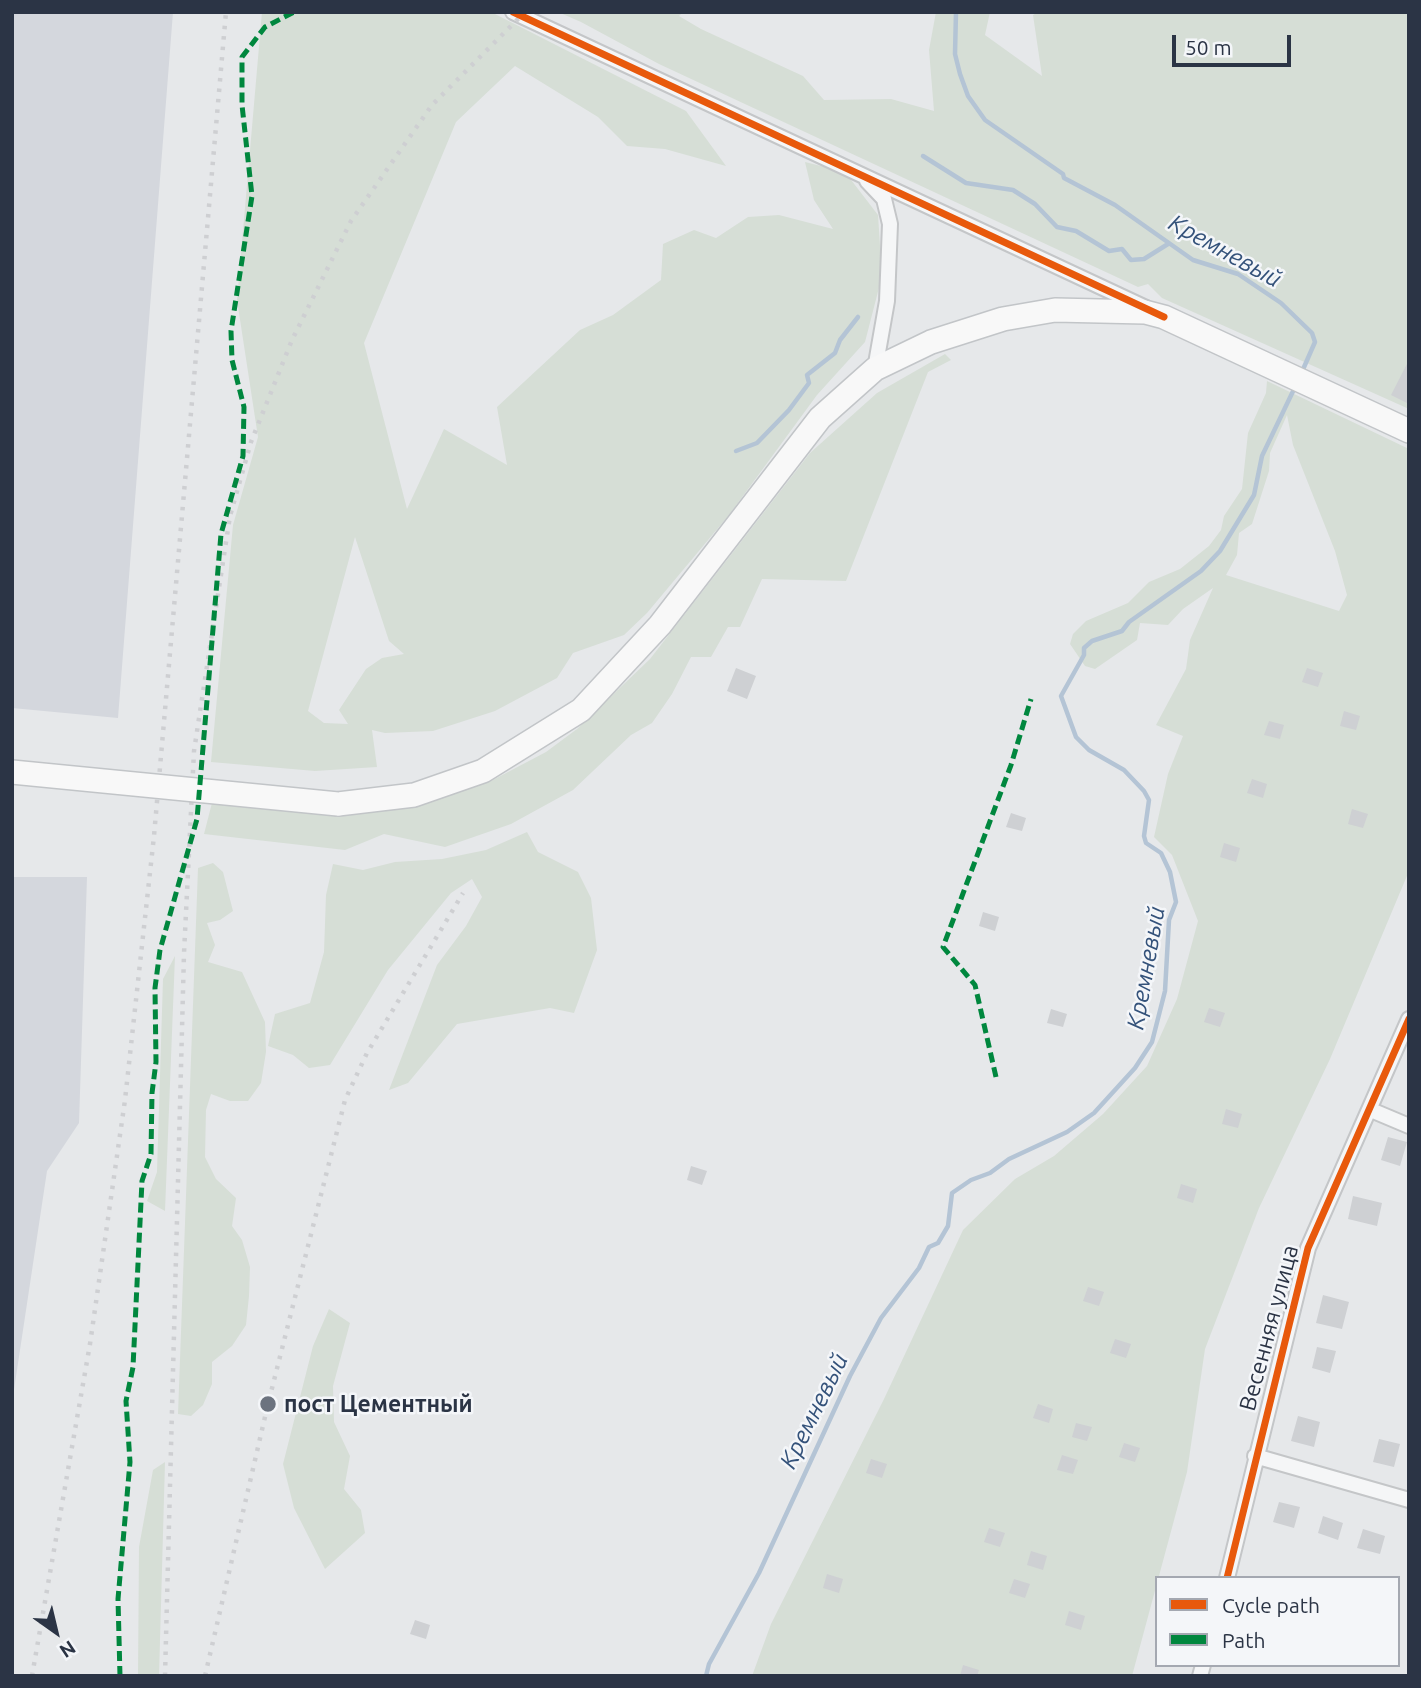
<!DOCTYPE html>
<meta charset="utf-8">
<style>
body{margin:0}
#map{position:relative;width:1421px;height:1688px;overflow:hidden;background:#e6e8ea;font-family:Ubuntu,sans-serif}
canvas{display:block}
.frame{position:absolute;inset:0;border:14px solid #2b3445;pointer-events:none}
.legend{position:absolute;left:1155px;top:1576px;width:245px;height:91px;box-sizing:border-box;background:#f4f6f9;border:2px solid #a4a8b1;margin:0;padding:9px 12px;list-style:none;font-size:21px;color:#2b3445}
.legend li{display:flex;align-items:center;gap:14px;height:35px}
.legend b{width:35px;border:2px solid #a4a8b1}
.north{position:absolute;left:21px;top:1597px;width:70px;height:70px;-webkit-text-stroke:5px #f4f6f9;paint-order:stroke;rotate:146deg;font-size:19px;font-weight:700;line-height:28px;text-align:center;color:#2b3445}
.north::after{content:'';display:block;margin:auto;width:24px;height:32px;background:#2b3445;clip-path:polygon(50% 0,100% 100%,50% 72%,0 100%)}
.scale{position:absolute;left:1172px;top:35px;width:119px;height:32px;box-sizing:border-box;border:4px solid #2b3445;border-top:0;padding-left:9px;font-size:21px;line-height:24px;white-space:nowrap;color:#2b3445;-webkit-text-stroke:5px #f4f6f9;paint-order:stroke}
</style>
<div id="map">
<canvas width="1421" height="1688"></canvas>
<div class="frame"></div>
<ul class="legend">
<li><b style="height:9px;background:#e8590c"></b>Cycle path</li>
<li><b style="height:9px;background:#00873e"></b>Path</li>
</ul>
<div class="north">N</div>
<div class="scale">50 m</div>
</div>
<script>
const ctx = document.querySelector('canvas').getContext('2d');
ctx.lineJoin = 'round';
function fillPath(path, color) { ctx.fillStyle = color; ctx.fill(path, 'evenodd'); }
const toPath = rows => new Path2D(rows.map(r => 'M' + r).join(''));
function stroke(path, color, width, dash) { ctx.strokeStyle = color; ctx.lineWidth = width; ctx.lineCap = dash ? 'butt' : 'round'; ctx.setLineDash(dash || []); ctx.stroke(path); }
function write(font, color, halo, rows, align = 'center') {
  ctx.font = font + ' Ubuntu,sans-serif'; ctx.lineWidth = 5; ctx.setLineDash([]); ctx.textBaseline = 'middle'; ctx.strokeStyle = halo; ctx.fillStyle = color; for (const [text, x, y, turn = 0] of rows) {
    ctx.save(); ctx.translate(x, y); ctx.rotate((+turn || 0) * Math.PI / 180); ctx.textAlign = isNaN(turn) ? turn : align; if (halo) ctx.strokeText(text, 0, 0); ctx.fillText(text, 0, 0); ctx.restore();
  }
}
fillPath(toPath([
 [12,12,173,12,118,718,12,708],
 [12,877,87,877,79,1123,47,1171,12,1403]
]), '#d4d7dd');
fillPath(toPath([
 [262,12,491,12,686,111,726,166,665,149,627,146,598,117,515,66,456,122,364,343,407,509,444,429,507,465,497,407,580,330,613,315,661,280,663,244,694,230,716,238,748,217,779,215,833,229,814,200,805,162,845,172,878,215,882,276,865,342,817,395,729,515,647,613,624,635,573,653,557,678,495,711,433,731,385,733,372,730,377,767,315,771,211,762,233,525,258,437,237,300],
 [355,537,389,641,404,654,382,658,366,669,339,710,348,724,324,723,308,711],
 [558,12,683,12,679,16,701,29,803,76,824,100,891,99,934,111,929,50,936,12,990,12,985,35,1042,76,1033,15,1038,12,1409,12,1409,409,1162,298,1148,284,1138,287,659,64,581,22],
 [945,354,951,360,928,372,846,581,762,579,740,627,728,627,711,657,691,657,672,694,652,723,631,735,573,790,511,824,445,847,384,834,345,850,204,834,213,799,448,795,489,782,546,752,577,729,650,659,810,453,877,393],
 [1267,381,1409,449,1409,871,1330,1059,1259,1208,1205,1349,1187,1472,1132,1676,752,1676,771,1624,884,1399,963,1230,1015,1179,1054,1156,1103,1114,1147,1066,1177,999,1198,921,1172,855,1154,837,1168,774,1183,736,1156,725,1186,669,1190,640,1213,588,1183,609,1168,625,1140,623,1137,640,1095,669,1085,666,1070,644,1073,634,1086,621,1128,603,1149,582,1180,569,1209,546,1221,530,1224,516,1242,489,1248,433,1266,393],
 [1287,415,1293,445,1335,551,1347,595,1339,611,1226,575,1237,555,1239,533,1252,524,1269,471,1270,453],
 [527,832,538,852,578,872,591,898,597,950,574,1013,550,1008,457,1024,408,1083,389,1090,437,965,466,926,482,897,472,879,451,893,388,970,330,1065,309,1068,293,1055,268,1046,275,1014,310,1003,324,952,326,895,333,864,363,870,395,862,442,859,486,850],
 [213,863,223,872,233,911,220,920,207,923,215,945,208,962,242,972,265,1022,266,1052,261,1083,248,1101,230,1101,211,1094,206,1110,205,1157,216,1179,236,1198,232,1226,242,1240,250,1267,249,1296,246,1325,232,1346,212,1362,212,1384,203,1405,191,1416,178,1414,198,868],
 [175,956,165,1211,147,1201,157,1172,163,979],
 [329,1309,350,1323,333,1386,334,1422,350,1456,344,1489,361,1510,365,1533,325,1569,294,1508,283,1464,313,1346],
 [165,1462,159,1676,138,1676,139,1547,153,1470]
]), '#d6ded6');
stroke(toPath([
 [956,12,955,54,960,74,968,96,985,120,1063,174,1064,178,1115,205,1193,260,1238,274,1281,303,1312,333,1315,342,1301,374],
 [923,156,966,183,1013,190,1035,204,1057,227,1076,231,1109,251,1122,249,1131,260,1144,259,1168,244],
 [736,451,757,443,789,410,809,383,807,375,835,353,840,340,858,317],
 [706,1676,709,1664,759,1573,850,1376,881,1318,919,1268,929,1247,938,1243,948,1226,952,1193,971,1180,990,1173,1009,1159,1067,1132,1094,1113,1135,1068,1152,1042,1165,991,1169,920,1176,902,1170,872,1161,853,1146,843,1144,836,1149,800,1144,791,1124,770,1089,750,1076,737,1061,696,1084,655,1084,648,1092,641,1122,631,1129,622,1201,571,1220,551,1254,495,1262,456,1296,385]
]), '#b4c4d5', 4.5);
fillPath(toPath([
 [1409,360,1409,404,1391,395],
 [736,668,756,676,747,699,727,691],
 [1307,668,1323,673,1318,687,1302,682],
 [1344,711,1360,716,1356,730,1340,726],
 [1269,721,1284,725,1280,739,1264,735],
 [1252,779,1267,784,1263,798,1247,793],
 [1352,809,1368,814,1363,828,1348,824],
 [1011,813,1026,818,1022,831,1006,827],
 [1224,843,1240,848,1236,862,1220,857],
 [983,912,999,917,995,931,979,926],
 [1209,1008,1225,1013,1220,1027,1204,1022],
 [1051,1009,1067,1014,1063,1027,1047,1023],
 [1226,1109,1242,1114,1238,1128,1222,1124],
 [1388,1137,1407,1142,1400,1166,1381,1160],
 [691,1166,707,1171,702,1185,687,1180],
 [1181,1184,1197,1189,1193,1203,1177,1198],
 [1353,1196,1382,1203,1377,1226,1348,1219],
 [1088,1287,1104,1292,1099,1306,1083,1301],
 [1323,1295,1349,1302,1342,1329,1316,1323],
 [1115,1339,1131,1344,1126,1358,1110,1353],
 [1317,1347,1336,1351,1330,1373,1312,1368],
 [1038,1404,1053,1409,1049,1423,1033,1418],
 [1298,1416,1320,1422,1314,1447,1291,1441],
 [1076,1423,1092,1427,1087,1441,1072,1437],
 [1379,1439,1400,1444,1394,1467,1373,1462],
 [1124,1443,1140,1448,1135,1462,1119,1457],
 [1062,1455,1078,1460,1073,1474,1057,1470],
 [871,1459,887,1464,882,1478,866,1473],
 [1279,1502,1300,1507,1294,1528,1273,1522],
 [1323,1516,1343,1523,1338,1540,1318,1533],
 [989,1528,1005,1533,1000,1547,984,1542],
 [1363,1529,1385,1536,1380,1554,1357,1548],
 [1031,1551,1047,1556,1043,1570,1027,1565],
 [827,1574,843,1579,839,1593,823,1588],
 [1014,1579,1030,1584,1025,1598,1009,1593],
 [1069,1611,1085,1616,1081,1630,1065,1625],
 [415,1620,430,1625,426,1639,410,1634],
 [963,1665,979,1670,977,1676,960,1676]
]), '#ced0d3');
const street = toPath([
 [513,12,1146,308],
 [867,181,884,199,890,224,887,301,875,369],
 [1371,1110,1409,1126],
 [1255,1456,1409,1500],
 [1227,1578,1308,1248,1409,1019],
 [1200,1676,1203,1665]
]);
const primary = toPath([
 [338,804,414,795,483,771,581,710,660,625,820,418,875,369,931,342,1003,319,1055,310,1145,312,1164,317,1409,431]
]);
stroke(street, '#c4c6c8', 18);
stroke(primary, '#c2c5c8', 26);
stroke(street, '#f5f6f7', 14);
stroke(primary, '#f8f8f8', 23);
stroke(toPath([
 [32,1676,90,1344,125,1100,154,836,226,12],
 [165,1676,184,953,194,751,230,516,251,442,292,340,351,221,432,105,525,12],
 [205,1676,268,1404,345,1100,367,1053,463,893]
]), '#cecfd2', 4.5, [3.5, 7]);
const primaryBridge = toPath([
 [12,772,338,804]
]);
stroke(primaryBridge, '#c2c5c8', 26, []);
stroke(primaryBridge, '#f8f8f8', 23);
stroke(toPath([
 [996,1077,975,985,943,947,1011,765,1031,699],
 [120,1676,118,1599,130,1462,126,1401,133,1367,142,1181,151,1154,152,1093,156,1062,155,988,160,950,197,819,221,534,243,456,244,407,232,360,231,331,252,196,242,105,242,57,265,27,294,12]
]), '#00873e', 5, [10, 5]);
stroke(toPath([
 [513,12,1164,317],
 [1227,1578,1308,1248,1409,1019]
]), '#e8590c', 7);
for (const [x, y, r, color] of [
 [268,1404,9,"#6c737f"]
]) { const dot = new Path2D(); dot.arc(x, y, r, 0, 2 * Math.PI); ctx.fillStyle = color; ctx.fill(dot); stroke(dot, '#f4f6f9', 2.5); }
write('23px', '#2b3445', '#f4f6f9', [
 ["Весенняя улица",1269,1328,-75]
]);
write('bold 23px', '#2b3445', '#f4f6f9', [
 ["пост Цементный",284,1404]
], 'left');
write('italic 24px', '#34527a', '#f4f6f9', [
 ["Кремневый",1225,251,29],
 ["Кремневый",1146,968,-80],
 ["Кремневый",814,1411,-64]
]);
</script>
